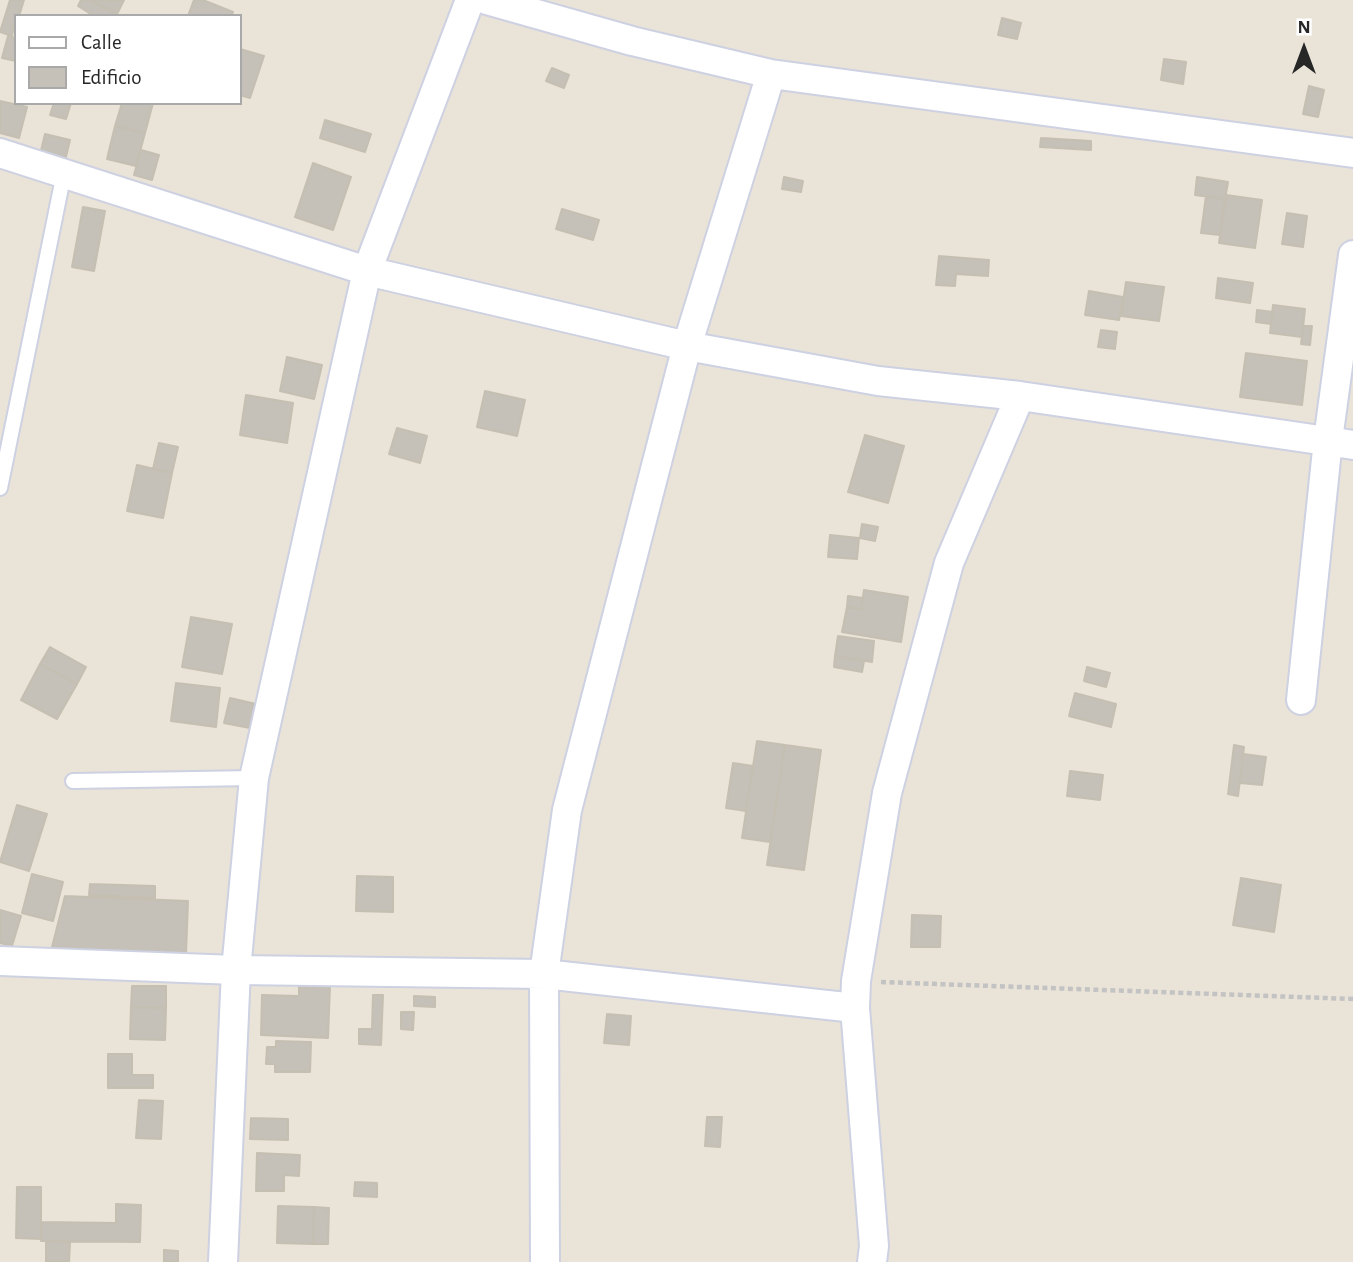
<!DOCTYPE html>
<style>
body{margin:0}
#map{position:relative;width:1353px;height:1262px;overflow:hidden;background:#eae3d8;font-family:"Alegreya Sans",sans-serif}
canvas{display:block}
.legend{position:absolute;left:14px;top:14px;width:228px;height:91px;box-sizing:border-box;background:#fff;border:2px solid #a9a9a9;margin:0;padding:9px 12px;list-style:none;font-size:21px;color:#272727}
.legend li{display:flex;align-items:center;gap:14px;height:35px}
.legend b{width:35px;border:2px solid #a9a9a9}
.north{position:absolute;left:1269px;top:14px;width:70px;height:70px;-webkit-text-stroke:5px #fff;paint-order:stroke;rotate:0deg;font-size:19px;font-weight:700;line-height:28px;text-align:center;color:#272727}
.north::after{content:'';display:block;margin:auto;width:24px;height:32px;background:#272727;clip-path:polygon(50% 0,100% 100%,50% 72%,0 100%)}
</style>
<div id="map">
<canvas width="1353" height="1262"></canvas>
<ul class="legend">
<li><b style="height:9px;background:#fff"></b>Calle</li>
<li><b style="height:19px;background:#c5c0b8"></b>Edificio</li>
</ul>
<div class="north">N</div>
</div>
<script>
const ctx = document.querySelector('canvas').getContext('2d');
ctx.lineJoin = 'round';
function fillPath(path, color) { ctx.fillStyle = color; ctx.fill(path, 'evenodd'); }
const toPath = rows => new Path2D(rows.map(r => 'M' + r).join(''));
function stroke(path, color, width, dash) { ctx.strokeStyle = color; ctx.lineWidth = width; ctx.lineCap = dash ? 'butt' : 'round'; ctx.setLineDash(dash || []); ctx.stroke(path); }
const building = toPath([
 [10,0,24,0,19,16,16,16,12,36,0,32,10,0],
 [81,0,90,0,117,14,94,16,78,6,81,0],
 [90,0,124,0,117,14,90,0],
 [194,0,203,0,233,12,231,16,188,16,194,0],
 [1002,18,1021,23,1017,39,998,35,1002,18],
 [8,36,16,38,16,61,2,58,8,36],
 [240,49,264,56,250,98,240,95,240,49],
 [1164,59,1186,62,1183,84,1161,80,1164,59],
 [552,68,569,75,564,88,546,81,552,68],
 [1309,86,1324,90,1318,117,1303,114,1309,86],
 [0,101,27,107,19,138,0,133,0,101],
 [54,103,71,103,66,119,50,115,54,103],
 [122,103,153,103,145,133,115,126,122,103],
 [325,120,371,134,365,152,320,138,325,120],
 [115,126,145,133,136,166,107,159,115,126],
 [45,134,70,140,64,165,39,159,45,134],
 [1041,138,1091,141,1091,150,1040,147,1041,138],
 [141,150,159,155,152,180,134,175,141,150],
 [313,163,351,177,333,230,295,217,313,163],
 [784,177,803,181,801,192,782,189,784,177],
 [1197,177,1228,182,1225,199,1195,195,1197,177],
 [1226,195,1262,200,1255,248,1219,243,1226,195],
 [1206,196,1225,199,1220,235,1201,233,1206,196],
 [83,207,105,211,94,271,72,267,83,207],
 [562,209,599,220,593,240,556,229,562,209],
 [1287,213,1307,216,1303,247,1282,244,1287,213],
 [939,256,989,260,988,276,956,274,955,286,936,285,939,256],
 [1218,278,1253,283,1250,303,1216,298,1218,278],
 [1126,282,1164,287,1159,321,1121,316,1126,282],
 [1089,291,1123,297,1119,320,1085,315,1089,291],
 [1273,305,1305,309,1302,337,1270,333,1273,305],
 [1257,310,1273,312,1271,324,1256,322,1257,310],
 [1303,326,1312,326,1310,345,1301,344,1303,326],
 [1101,330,1117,332,1115,349,1098,347,1101,330],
 [1246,353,1307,361,1302,405,1240,397,1246,353],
 [287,357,322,365,314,399,280,391,287,357],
 [485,391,525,400,517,436,477,427,485,391],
 [246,395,293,403,287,443,240,435,246,395],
 [397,428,427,436,420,463,389,454,397,428],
 [865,435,904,446,888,503,848,492,865,435],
 [159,443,178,447,172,473,153,469,159,443],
 [137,465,172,473,163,518,127,511,137,465],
 [862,524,878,527,875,541,860,538,862,524],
 [830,535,859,538,857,559,828,557,830,535],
 [864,590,908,597,901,642,842,632,847,607,861,609,864,590],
 [848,596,863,598,861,609,847,607,848,596],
 [191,617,232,624,222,674,182,667,191,617],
 [838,636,874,641,872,662,835,656,838,636],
 [50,647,86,667,77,684,40,664,50,647],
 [835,656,864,661,862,672,834,667,835,656],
 [40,664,77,684,57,719,21,700,40,664],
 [1087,667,1110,673,1106,687,1084,681,1087,667],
 [176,683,220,688,216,727,171,721,176,683],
 [1075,693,1116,704,1111,727,1069,716,1075,693],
 [230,698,256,704,250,728,224,723,230,698],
 [757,741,785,745,770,842,742,838,757,741],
 [785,745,821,750,804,870,767,865,785,745],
 [1234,745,1244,747,1238,796,1228,794,1234,745],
 [1243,754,1266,757,1262,785,1240,783,1243,754],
 [733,763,753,766,746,811,726,808,733,763],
 [1070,771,1103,775,1100,800,1067,796,1070,771],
 [17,805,47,814,29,871,0,862,17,805],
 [32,874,63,882,53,921,22,913,32,874],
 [357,876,393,877,393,912,356,911,357,876],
 [1241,878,1281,885,1274,932,1233,925,1241,878],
 [90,884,155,886,155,898,89,895,90,884],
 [65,896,188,901,186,954,52,947,65,896],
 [0,910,21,916,12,946,0,943,0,910],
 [912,915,941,916,940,947,911,947,912,915],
 [299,985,330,986,328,1038,261,1035,262,995,299,996,299,985],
 [132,986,166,986,166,1008,131,1007,132,986],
 [373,995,383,995,381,1045,359,1044,359,1029,372,1029,373,995],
 [414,996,435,997,435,1007,414,1006,414,996],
 [131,1007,166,1008,165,1040,130,1039,131,1007],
 [401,1012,414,1012,413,1030,401,1029,401,1012],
 [607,1014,631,1016,629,1045,604,1043,607,1014],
 [276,1041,311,1042,310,1072,275,1072,275,1064,266,1064,267,1047,276,1047,276,1041],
 [108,1054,132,1054,132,1075,153,1075,153,1088,108,1088,108,1054],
 [139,1100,163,1101,161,1139,136,1138,139,1100],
 [707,1117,722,1117,720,1147,705,1146,707,1117],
 [251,1118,288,1119,288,1140,250,1139,251,1118],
 [257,1153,300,1155,299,1176,284,1175,284,1191,256,1191,257,1153],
 [355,1182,377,1183,377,1197,354,1196,355,1182],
 [17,1187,41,1187,41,1239,16,1238,17,1187],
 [116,1204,141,1205,140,1242,41,1241,41,1222,116,1223,116,1204],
 [278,1206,314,1207,313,1244,277,1243,278,1206],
 [314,1207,329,1208,328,1244,313,1244,314,1207],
 [46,1241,70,1242,69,1262,46,1262,46,1241],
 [164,1250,178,1251,178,1262,164,1262,164,1250]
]);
fillPath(building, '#c5c0b8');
stroke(building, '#c5bfb2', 2);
const lane = toPath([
 [0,488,64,173],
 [73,781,254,778]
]);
const street = toPath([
 [487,0,632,41,771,74,1353,153],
 [0,153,367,271,687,346,878,381,1020,396,1353,445],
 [1301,700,1328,440,1353,255],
 [0,961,236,970,544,974,855,1008],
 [223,1262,236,970,254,778,367,271,470,0],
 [545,1262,544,974,567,810,687,346,771,74],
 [872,1262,874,1246,855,1008,856,981,887,793,949,563,1020,396]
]);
stroke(lane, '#cdd1e1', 18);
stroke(street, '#cdd1e1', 32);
stroke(toPath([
 [881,982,1353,999]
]), '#c3c3c3', 4.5, [5, 3.5]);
stroke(lane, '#fff', 14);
stroke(street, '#fff', 28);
</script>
